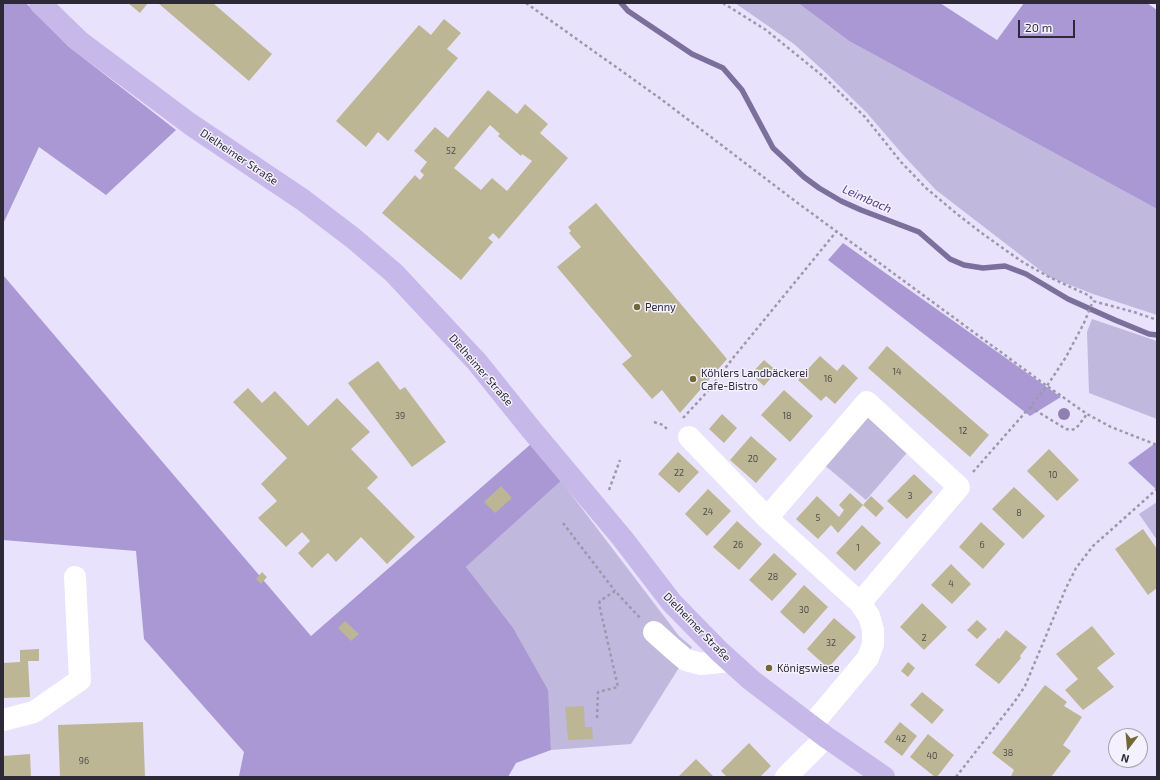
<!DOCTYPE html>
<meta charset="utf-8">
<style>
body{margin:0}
#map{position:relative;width:1160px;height:780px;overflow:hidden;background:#e8e2fc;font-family:"Exo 2",sans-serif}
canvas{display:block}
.frame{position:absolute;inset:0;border:4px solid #2d2936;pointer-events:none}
.north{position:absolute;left:1108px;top:728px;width:40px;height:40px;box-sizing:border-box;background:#f4f1ff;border:1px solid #a4a1af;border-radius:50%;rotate:196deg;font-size:11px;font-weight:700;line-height:16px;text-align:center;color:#2d2936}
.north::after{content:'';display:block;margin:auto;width:14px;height:18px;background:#736835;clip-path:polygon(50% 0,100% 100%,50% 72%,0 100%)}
.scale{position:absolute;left:1018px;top:20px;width:57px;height:18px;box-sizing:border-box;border:2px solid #2d2936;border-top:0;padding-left:5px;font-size:12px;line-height:14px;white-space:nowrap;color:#2d2936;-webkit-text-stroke:3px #f4f1ff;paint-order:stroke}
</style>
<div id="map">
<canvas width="1160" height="780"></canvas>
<div class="frame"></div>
<div class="north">N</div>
<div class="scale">20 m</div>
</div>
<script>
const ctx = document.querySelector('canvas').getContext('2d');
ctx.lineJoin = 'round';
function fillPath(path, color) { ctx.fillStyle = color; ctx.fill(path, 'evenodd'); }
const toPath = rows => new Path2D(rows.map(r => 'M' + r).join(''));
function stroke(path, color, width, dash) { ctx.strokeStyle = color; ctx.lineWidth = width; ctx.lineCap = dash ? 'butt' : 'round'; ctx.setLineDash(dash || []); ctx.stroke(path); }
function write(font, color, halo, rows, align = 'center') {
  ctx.font = font + ' "Exo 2",sans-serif'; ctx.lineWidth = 3; ctx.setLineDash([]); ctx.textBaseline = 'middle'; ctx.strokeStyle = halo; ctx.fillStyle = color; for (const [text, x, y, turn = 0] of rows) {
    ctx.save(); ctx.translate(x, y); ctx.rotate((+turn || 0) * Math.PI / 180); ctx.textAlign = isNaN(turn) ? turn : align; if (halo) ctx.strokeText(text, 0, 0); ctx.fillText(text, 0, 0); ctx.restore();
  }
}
fillPath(toPath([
 [735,3,798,3,849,41,1157,209,1157,315,1093,294,1049,277,936,190,904,156,867,113,826,73,794,44],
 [1092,319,1157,341,1157,419,1089,393,1087,332],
 [868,410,912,447,866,500,822,463],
 [561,481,679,636,692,647,631,744,551,750,547,690,466,567],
 [1157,502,1157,540,1139,514]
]), '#c1b8de');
fillPath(toPath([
 [3,3,26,3,68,46,176,130,106,195,39,147,3,224],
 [798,3,940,3,997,40,1024,3,1147,3,1157,10,1157,209,849,41],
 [843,243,1061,397,1030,416,828,260],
 [3,275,311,636,531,444,561,481,466,567,513,628,548,690,551,750,516,763,508,777,236,777,239,776,244,752,144,639,136,551,3,540],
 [1157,442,1157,490,1128,463]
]), '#a998d3');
stroke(toPath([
 [621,3,628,11,692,54,723,68,742,90,773,148,804,177,819,188,841,201,861,210,919,232,950,259,964,265,983,268,1005,266,1026,274,1068,299,1115,320,1149,334,1157,335]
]), '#7b6f9c', 5.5);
fillPath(toPath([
 [128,3,148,3,140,13],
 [158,3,213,3,272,54,249,81],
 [444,19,461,33,447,49,458,58,388,141,378,132,366,147,336,121,419,25,431,35],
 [488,90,517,114,525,104,548,124,540,133,568,158,499,239,493,233,488,238,493,242,461,280,382,213,415,175,420,180,424,175,420,171,427,162,414,151,435,127,448,138],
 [490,125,500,134,498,136,521,156,522,154,532,161,507,191,492,178,481,190,454,168],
 [596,203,727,359,680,413,662,390,652,399,622,364,632,356,557,267,581,247,569,233,571,231,568,227],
 [887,346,989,435,970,457,868,368],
 [820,356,837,371,843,364,858,378,835,404,826,396,821,401,798,380],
 [764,360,777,371,764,386,751,374],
 [378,361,400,390,405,387,446,442,412,467,348,383],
 [248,388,262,403,275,391,308,426,337,398,370,432,351,449,378,477,367,488,415,537,387,564,361,537,336,562,328,553,312,568,298,553,310,541,302,532,286,547,258,518,277,501,261,484,287,458,233,402],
 [784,390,813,416,790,442,761,415],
 [722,414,737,428,724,443,709,429],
 [751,436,777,459,756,483,730,460],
 [1049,449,1079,480,1057,501,1027,471],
 [678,452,699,472,679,493,658,474],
 [914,474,933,492,907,519,887,501],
 [501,486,512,498,495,513,484,502],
 [1014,487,1045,516,1023,539,992,509],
 [708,489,731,511,707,536,685,514],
 [850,493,863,505,871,496,884,508,876,517,863,505,838,533,831,525,818,539,796,519,817,496,839,517,844,510,839,505],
 [737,521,762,544,739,570,713,547],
 [981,522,1005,544,983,569,959,547],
 [862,525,881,543,855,571,836,553],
 [1143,529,1157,549,1157,588,1148,595,1115,549],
 [774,553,797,574,772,601,749,580],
 [951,564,971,584,952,604,931,585],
 [262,572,267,577,261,584,256,579],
 [804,585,828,607,804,634,780,612],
 [922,603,947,627,924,650,900,627],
 [834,618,856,637,828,668,807,649],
 [977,620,987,629,977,639,967,630],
 [345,621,359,634,351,641,338,628],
 [1092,626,1115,654,1097,668,1114,687,1083,710,1065,690,1078,679,1056,654],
 [1006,630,1027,647,1020,656,1021,658,999,684,975,665,998,638,999,639],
 [39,649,39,661,28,661,30,697,3,698,3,663,20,662,20,650],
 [908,662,915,668,908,677,901,671],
 [1045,685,1067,702,1064,706,1082,717,1063,745,1071,751,1051,777,1012,777,1011,776,1014,770,992,753],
 [922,692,944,710,932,724,910,705],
 [584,706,585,727,592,727,593,739,568,740,565,707],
 [143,722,145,777,60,777,58,725],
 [900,722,917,736,902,756,884,742],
 [928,734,954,755,937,777,935,777,910,757],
 [749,743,771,766,760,777,727,777,721,771],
 [30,754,31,777,3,777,3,756],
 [696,759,714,777,678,777]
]), '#bdb695');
stroke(toPath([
 [526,3,661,99,795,201,1047,386,1087,414,1111,427,1157,445],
 [723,3,766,30,824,77,865,117,901,162,926,188,957,214,983,234,1021,261,1049,277,1090,296,1093,301,1134,312,1157,320],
 [1030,407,1066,429,1071,430,1075,429,1078,426,1087,414],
 [683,418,708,391,733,358,836,232],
 [654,422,663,425,669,431],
 [973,472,1030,407,1047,386,1066,357,1084,323,1093,301],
 [609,490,620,460],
 [563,523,615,591],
 [597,718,598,692,618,687,599,604,600,601,615,591,641,619],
 [956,777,1015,701,1025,686,1066,588,1076,568,1093,546,1157,489]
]), '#9d98ad', 2.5, [3, 3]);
stroke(toPath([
 [689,437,767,518,860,603,869,616,873,630,873,644,868,658,811,726],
 [767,518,867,402,959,487,860,603],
 [654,632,673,649,686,660,701,664,730,661],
 [3,720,34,712,80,680,75,577],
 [786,777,826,737]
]), '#fff', 22);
stroke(toPath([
 [40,3,79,41,190,124,303,200,353,238,394,273,477,362,530,428,623,539,672,603,719,651,751,680,826,737,884,777]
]), '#c6b8e8', 22);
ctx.fillStyle = '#9080b2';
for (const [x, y] of [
 [1064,414]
]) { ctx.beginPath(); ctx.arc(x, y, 6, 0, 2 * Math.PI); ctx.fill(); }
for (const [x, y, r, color] of [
 [637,307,4,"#736835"],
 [693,379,4,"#736835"],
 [769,668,4,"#736835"]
]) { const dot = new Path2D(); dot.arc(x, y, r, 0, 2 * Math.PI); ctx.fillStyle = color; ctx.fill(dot); stroke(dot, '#f4f1ff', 1.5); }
write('9px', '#514c4e', null, [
 ["52",451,151],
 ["14",897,372],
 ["16",828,379],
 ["39",400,416],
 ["18",787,416],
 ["12",963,431],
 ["20",753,459],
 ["22",679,473],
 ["10",1053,475],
 ["3",910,496],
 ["24",708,512],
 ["8",1019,513],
 ["5",818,518],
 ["26",738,545],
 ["6",982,545],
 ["1",858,548],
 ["28",773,577],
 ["4",951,584],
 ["30",804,610],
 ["2",924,638],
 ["32",831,643],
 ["42",901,739],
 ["38",1008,753],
 ["40",932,756],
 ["96",84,761]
]);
write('11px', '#2d2936', '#f4f1ff', [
 ["Dielheimer Straße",239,157,34],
 ["Dielheimer Straße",481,370,49],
 ["Dielheimer Straße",697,627,46]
]);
write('11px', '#2d2936', '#f4f1ff', [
 ["Penny",645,307],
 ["Köhlers Landbäckerei",701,373],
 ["Cafe-Bistro",701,386],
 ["Königswiese",777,668]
], 'left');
write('italic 12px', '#543b83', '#f4f1ff', [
 ["Leimbach",867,199,24]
]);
</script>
